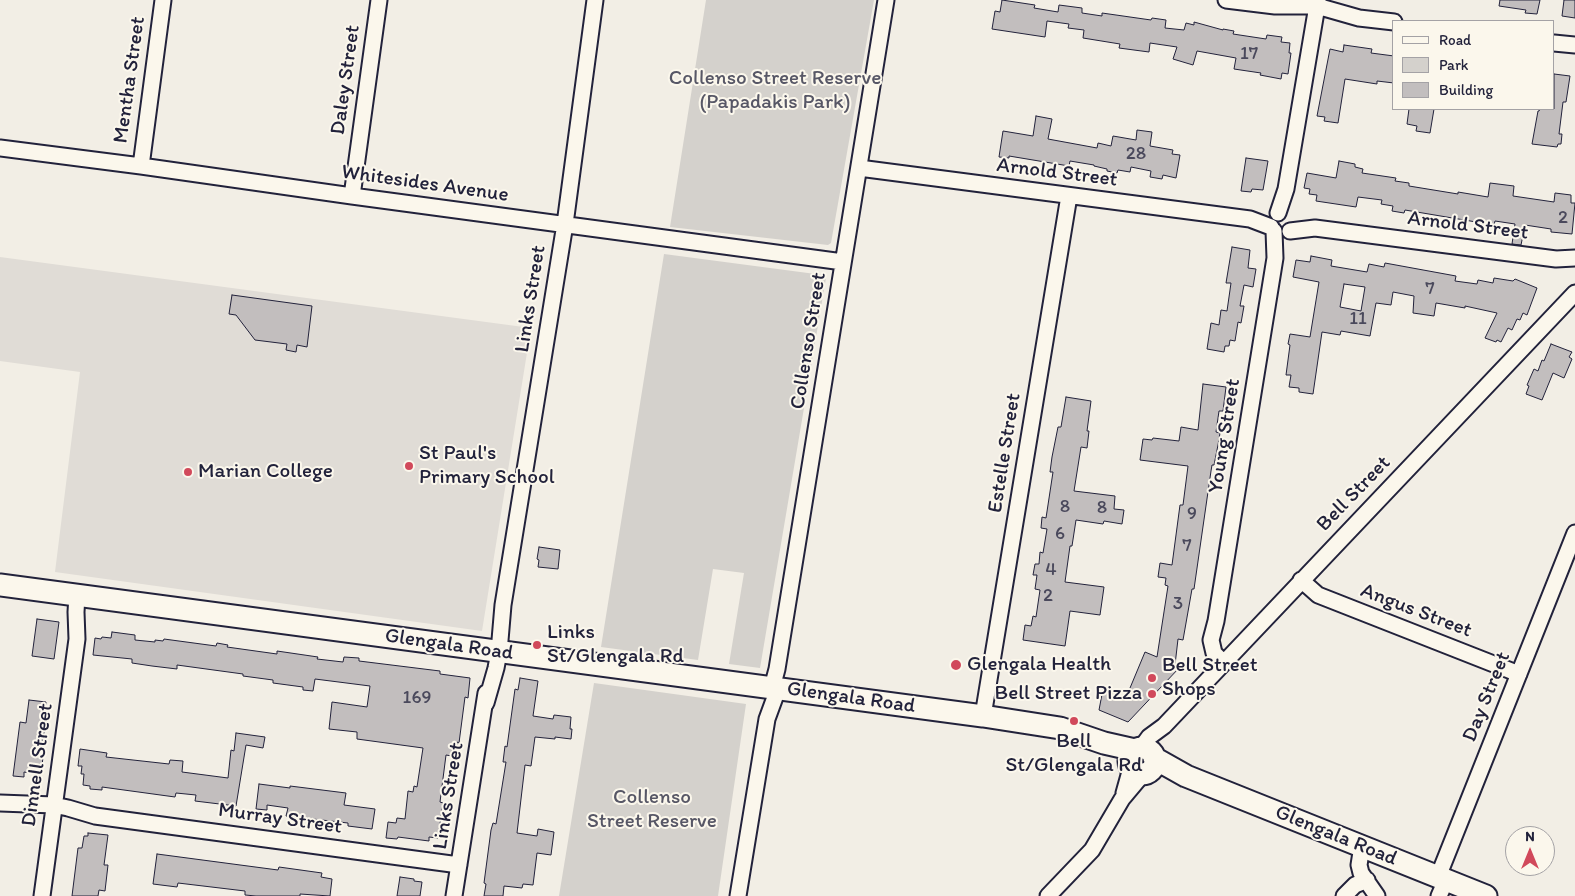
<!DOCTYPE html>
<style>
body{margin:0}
#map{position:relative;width:1575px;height:896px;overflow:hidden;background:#f2eee5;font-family:Itim,sans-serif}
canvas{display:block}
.legend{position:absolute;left:1392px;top:20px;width:162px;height:90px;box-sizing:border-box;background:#fbf7ec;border:1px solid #a4a2a5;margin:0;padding:6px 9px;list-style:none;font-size:15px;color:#22223b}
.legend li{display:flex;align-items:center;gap:10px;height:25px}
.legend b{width:25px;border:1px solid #a4a2a5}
.north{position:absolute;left:1505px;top:826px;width:50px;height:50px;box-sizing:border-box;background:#fbf7ec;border:1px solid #a4a2a5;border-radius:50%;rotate:0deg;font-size:14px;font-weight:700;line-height:20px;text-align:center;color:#22223b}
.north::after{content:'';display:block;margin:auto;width:18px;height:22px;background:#d1495b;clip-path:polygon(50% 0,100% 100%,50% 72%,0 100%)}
</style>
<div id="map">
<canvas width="1575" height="896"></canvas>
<ul class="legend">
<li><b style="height:6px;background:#fbf7ec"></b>Road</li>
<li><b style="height:14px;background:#d4d1cc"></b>Park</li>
<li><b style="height:14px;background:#c2bebe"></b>Building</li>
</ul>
<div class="north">N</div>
</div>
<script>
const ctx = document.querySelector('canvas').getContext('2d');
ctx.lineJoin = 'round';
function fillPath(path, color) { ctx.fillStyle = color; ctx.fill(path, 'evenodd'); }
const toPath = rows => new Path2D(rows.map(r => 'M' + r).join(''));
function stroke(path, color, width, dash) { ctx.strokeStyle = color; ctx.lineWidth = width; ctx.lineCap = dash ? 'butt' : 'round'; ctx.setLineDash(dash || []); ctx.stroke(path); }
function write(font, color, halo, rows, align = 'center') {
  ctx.font = font + ' Itim,sans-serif'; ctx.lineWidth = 4; ctx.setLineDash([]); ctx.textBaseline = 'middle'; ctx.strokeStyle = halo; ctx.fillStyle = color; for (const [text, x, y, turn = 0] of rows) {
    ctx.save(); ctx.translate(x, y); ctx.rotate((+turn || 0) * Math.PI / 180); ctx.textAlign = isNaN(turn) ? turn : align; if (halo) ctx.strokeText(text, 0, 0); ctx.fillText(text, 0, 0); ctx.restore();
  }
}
fillPath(toPath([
 [0,257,531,328,482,631,55,572,80,372,0,361]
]), '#e0dcd6');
fillPath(toPath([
 [706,0,874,0,831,243,828,245,670,227],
 [664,254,823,275,826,278,760,668,729,664,744,573,713,569,698,660,601,647],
 [594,683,746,704,718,896,559,896]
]), '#d4d1cc');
const building = toPath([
 [1002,0,1035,5,1034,8,1058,12,1059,5,1082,8,1082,13,1102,16,1102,13,1151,20,1152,18,1166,20,1165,28,1184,30,1186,23,1194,25,1194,22,1223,30,1223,29,1234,31,1233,34,1266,39,1267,35,1282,37,1281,42,1290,43,1289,53,1291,53,1288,74,1282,73,1281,79,1260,75,1261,73,1234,69,1236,58,1197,51,1193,65,1173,59,1177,47,1150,43,1149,52,1119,48,1120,44,1083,38,1084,30,1068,28,1069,24,1047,21,1045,37,992,29,995,11,1000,12,1002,0],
 [1500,0,1540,0,1537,14,1525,13,1526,10,1499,6,1500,0],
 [1564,0,1575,0,1575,18,1562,16,1564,0],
 [1344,45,1372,49,1371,53,1394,56,1394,83,1377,81,1377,84,1345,79,1338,123,1324,121,1325,117,1317,116,1330,49,1343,52,1344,45],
 [1554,74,1570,76,1566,102,1563,102,1559,134,1562,134,1561,144,1558,144,1557,147,1532,144,1538,111,1539,111,1540,109,1554,109,1554,74],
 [1409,109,1434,109,1430,133,1416,131,1417,126,1407,124,1409,109],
 [1036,116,1052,119,1048,139,1097,148,1098,143,1111,146,1113,136,1136,140,1137,130,1152,132,1150,146,1173,150,1172,154,1180,155,1176,178,1163,175,1162,179,1150,177,1151,171,1131,167,1130,172,1118,170,1117,173,1107,171,1107,169,1094,166,1094,165,1070,161,1069,166,1009,156,1009,158,999,157,1003,131,1033,136,1036,116],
 [1246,158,1268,161,1263,190,1252,189,1251,192,1241,191,1246,158],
 [1339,161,1355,164,1355,167,1363,169,1362,173,1396,178,1395,181,1409,183,1409,186,1458,194,1458,192,1488,197,1490,183,1514,186,1513,196,1554,202,1555,193,1571,195,1571,203,1575,203,1572,234,1551,232,1551,229,1525,225,1521,245,1512,244,1515,224,1495,221,1494,225,1405,210,1404,213,1392,211,1393,206,1381,204,1382,200,1358,197,1356,207,1316,201,1317,195,1309,194,1310,189,1304,188,1307,173,1336,178,1339,161],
 [1232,247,1250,250,1248,268,1256,269,1253,287,1244,285,1240,306,1244,306,1241,323,1238,322,1235,341,1230,340,1229,346,1225,346,1224,352,1207,349,1211,323,1219,325,1221,310,1227,311,1231,283,1226,283,1232,247],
 [1311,256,1332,260,1331,266,1367,272,1369,264,1384,267,1385,263,1456,276,1455,281,1477,284,1478,280,1493,283,1494,278,1513,281,1515,279,1537,288,1527,315,1523,313,1520,320,1517,319,1512,330,1508,328,1501,342,1497,340,1496,342,1485,338,1497,313,1465,306,1465,308,1436,303,1434,316,1413,313,1414,296,1393,292,1391,305,1376,303,1370,336,1341,331,1340,335,1322,332,1313,394,1299,392,1299,388,1289,387,1291,375,1286,375,1290,345,1288,344,1290,334,1310,337,1319,282,1293,277,1296,260,1310,262,1311,256],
 [1344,284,1365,287,1361,311,1340,307,1344,284],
 [232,295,312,306,307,347,297,345,296,352,286,350,287,344,255,340,236,315,229,314,232,295],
 [1551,344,1572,352,1569,357,1572,359,1564,378,1553,373,1542,400,1526,394,1529,386,1527,385,1534,369,1538,371,1542,360,1544,361,1551,344],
 [1203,384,1226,387,1223,411,1219,411,1216,432,1220,433,1218,445,1214,465,1212,465,1211,471,1194,589,1192,589,1183,640,1178,639,1175,665,1180,667,1128,722,1099,710,1103,689,1125,700,1145,652,1157,657,1168,586,1165,585,1166,578,1158,577,1160,563,1172,565,1180,505,1183,505,1188,466,1140,460,1143,439,1152,440,1153,438,1179,441,1181,427,1198,430,1203,384],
 [1066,397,1091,401,1087,431,1089,431,1087,448,1081,447,1074,491,1115,496,1114,509,1124,510,1122,524,1104,521,1103,524,1076,520,1072,546,1070,546,1065,582,1104,587,1100,615,1070,611,1065,646,1023,640,1025,625,1031,626,1033,616,1036,617,1040,590,1035,589,1037,575,1033,575,1035,564,1039,564,1040,552,1043,553,1047,529,1041,528,1042,517,1046,518,1053,472,1050,472,1052,457,1058,427,1061,427,1066,397],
 [539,547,560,550,558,569,538,567,539,560,537,559,539,547],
 [37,619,59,622,54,659,32,656,37,619],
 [112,632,135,635,135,640,155,642,155,640,163,641,164,639,216,646,217,643,228,645,227,647,277,654,277,651,318,657,317,659,343,662,344,657,359,658,359,661,440,671,440,674,470,678,468,698,465,697,459,743,457,742,456,750,452,749,452,756,446,755,440,802,443,803,438,838,429,837,429,841,398,837,397,839,386,838,388,822,396,823,397,818,405,819,408,791,413,792,414,786,417,787,423,748,357,739,357,732,329,729,332,702,367,707,370,686,315,679,313,691,303,690,303,687,273,683,273,680,243,676,243,674,177,665,177,669,152,666,132,663,132,659,93,655,95,638,101,639,102,637,111,638,112,632],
 [520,678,538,681,533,716,553,719,554,715,571,717,570,729,572,729,571,739,555,737,555,739,535,737,531,766,525,765,517,833,537,836,538,829,554,832,551,855,537,853,533,885,523,884,522,888,504,886,503,896,484,896,486,884,484,883,491,830,493,823,496,824,506,762,503,762,505,746,507,747,515,689,518,690,520,678],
 [29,700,46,702,45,709,47,710,41,755,43,756,42,767,36,766,35,774,24,772,24,777,13,776,20,722,26,723,29,700],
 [236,733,265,737,263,748,246,745,236,806,195,801,196,795,176,793,175,797,102,787,102,790,90,789,90,786,83,785,84,774,81,774,82,766,78,766,80,749,107,753,106,757,169,764,170,760,183,761,182,772,228,778,231,750,234,751,236,733],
 [259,784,290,788,290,786,346,793,344,805,375,809,372,829,348,826,348,823,286,816,288,808,267,805,267,810,256,809,259,784],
 [88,833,108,835,104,865,108,865,105,891,99,890,98,896,72,896,78,848,82,848,84,836,88,836,88,833],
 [157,854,278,870,279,867,322,873,321,877,332,879,330,896,300,894,300,896,256,896,245,895,245,891,178,883,177,887,153,884,157,854],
 [400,877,414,879,414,881,422,882,420,896,397,896,400,877]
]);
fillPath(building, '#c2bebe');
stroke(building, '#22223b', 1);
const street = toPath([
 [1226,0,1275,6,1317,6,1359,18,1394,22],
 [1554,43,1575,45],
 [0,148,141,166,352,196,843,262],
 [141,166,163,0],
 [859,168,1250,219,1271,227],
 [352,196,379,0],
 [1278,213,1286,189,1318,0],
 [1290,231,1315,228,1556,259,1575,258],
 [1301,580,1318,595,1519,674],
 [1224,663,1214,653,1211,640,1216,621,1275,258,1274,231],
 [772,688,777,669,886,0],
 [486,703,496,668,499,652,503,605,565,224,595,0],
 [983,716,1069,196],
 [1141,748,1149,737,1164,726,1575,293],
 [1124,793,1131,768],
 [0,803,54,805,68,808,95,816,459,865],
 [1362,846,1359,865,1361,873,1377,896],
 [1438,877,1575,533],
 [42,896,77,639,76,612,77,595],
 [454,896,486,693],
 [738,896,767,719,778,689],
 [1048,896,1092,850,1122,799,1143,774],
 [1344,896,1355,885,1367,880],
 [1439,896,1446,880]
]);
const secondary = toPath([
 [0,585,983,716,1060,728,1104,743,1135,750],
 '1129 761a13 13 0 1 1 26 0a13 13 0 1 1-26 0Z',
 [1154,758,1186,776,1486,896]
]);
stroke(street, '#22223b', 19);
stroke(secondary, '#22223b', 25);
stroke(street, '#fbf7ec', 15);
stroke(secondary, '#fbf7ec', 21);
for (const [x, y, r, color] of [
 [409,466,5,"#d1495b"],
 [188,472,5,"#d1495b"],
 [537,645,5,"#d1495b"],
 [956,665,6,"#d1495b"],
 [1152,678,5,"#d1495b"],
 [1152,694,5,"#d1495b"],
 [1074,721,5,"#d1495b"]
]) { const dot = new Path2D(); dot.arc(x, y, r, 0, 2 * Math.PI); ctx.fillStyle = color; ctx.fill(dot); stroke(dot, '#fbf7ec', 2); }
write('19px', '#4a495c', null, [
 ["17",1249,54],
 ["28",1136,154],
 ["2",1563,218],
 ["7",1430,289],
 ["11",1358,319],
 ["8",1065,507],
 ["8",1102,508],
 ["9",1192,514],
 ["6",1060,534],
 ["7",1187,546],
 ["4",1051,570],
 ["2",1048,596],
 ["3",1178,604],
 ["169",417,698]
]);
write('21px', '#575766', '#fbf7ec', [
 ["Collenso Street Reserve",775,79],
 ["(Papadakis Park)",775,103],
 ["Collenso",652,798],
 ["Street Reserve",652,822]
]);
write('21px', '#22223b', '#fbf7ec', [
 ["Mentha Street",130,80,-82],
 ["Daley Street",346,80,-82],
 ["Arnold Street",1057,173,7],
 ["Whitesides Avenue",425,184,8],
 ["Arnold Street",1468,226,7],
 ["Links Street",531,299,-81],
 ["Collenso Street",809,341,-81],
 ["Young Street",1225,436,-81],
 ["Estelle Street",1005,453,-81],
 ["Bell Street",1354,494,-46],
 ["Angus Street",1416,611,21],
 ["Glengala Road",449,645,8],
 ["Day Street",1487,697,-68],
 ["Glengala Road",851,698,8],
 ["Dinnell Street",38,765,-82],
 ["Links Street",449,796,-81],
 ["Murray Street",280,819,8],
 ["Glengala Road",1336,836,22]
]);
write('21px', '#22223b', '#fbf7ec', [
 ["St Paul's",419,454],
 ["Primary School",419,478],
 ["Marian College",198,472],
 ["Links",547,633],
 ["St/Glengala Rd",547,657],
 ["Glengala Health",967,665],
 ["Bell Street",1162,666],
 ["Shops",1162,690],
 ["Bell Street Pizza",1142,694,"right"],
 ["Bell",1074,742,"center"],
 ["St/Glengala Rd",1074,766,"center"]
], 'left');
</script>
